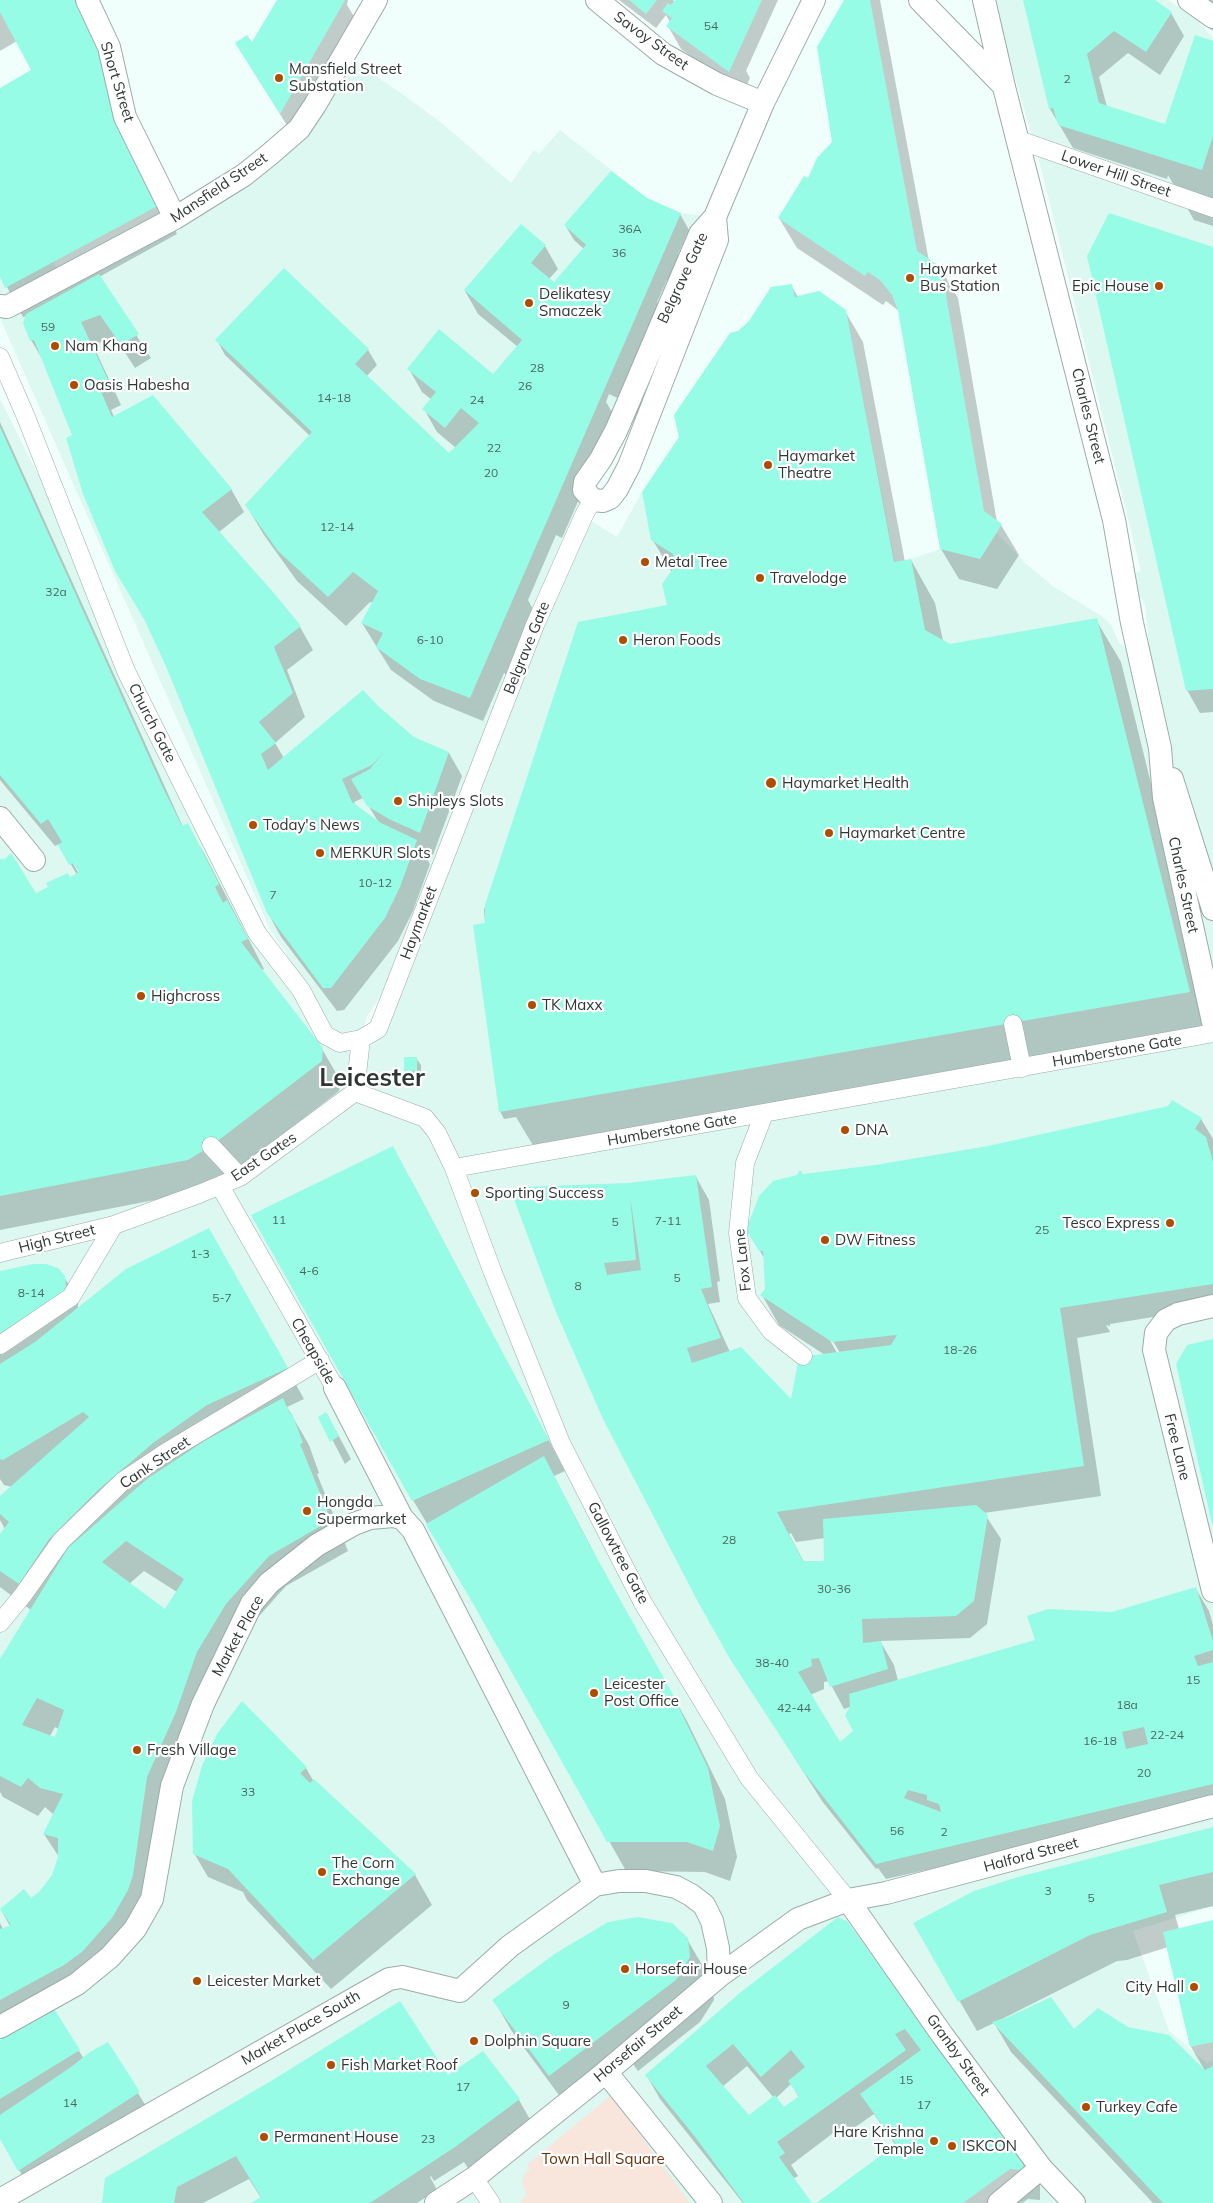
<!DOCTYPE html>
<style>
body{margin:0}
canvas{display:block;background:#f0fffb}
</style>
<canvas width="1213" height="2203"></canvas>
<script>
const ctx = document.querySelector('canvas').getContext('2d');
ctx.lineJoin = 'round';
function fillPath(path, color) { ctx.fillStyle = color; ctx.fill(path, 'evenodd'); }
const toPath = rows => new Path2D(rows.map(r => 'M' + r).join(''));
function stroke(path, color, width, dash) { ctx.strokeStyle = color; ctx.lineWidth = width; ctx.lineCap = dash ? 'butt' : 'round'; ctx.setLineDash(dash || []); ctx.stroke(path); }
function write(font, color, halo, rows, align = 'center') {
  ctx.font = font + ' Mulish,sans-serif'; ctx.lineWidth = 4.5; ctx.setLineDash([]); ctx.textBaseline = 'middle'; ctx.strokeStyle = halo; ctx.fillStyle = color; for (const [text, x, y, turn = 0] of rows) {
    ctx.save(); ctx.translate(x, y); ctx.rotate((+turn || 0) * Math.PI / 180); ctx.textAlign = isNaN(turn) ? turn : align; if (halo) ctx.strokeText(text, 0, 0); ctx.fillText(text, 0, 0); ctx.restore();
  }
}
fillPath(toPath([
 [997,0,1168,0,1199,22,1213,38,1213,1906,1133,1931,1169,2031,1207,2063,1213,2060,1213,2203,999,2203,1040,2168,940,2037,896,2144,815,2203,0,2203,0,399,266,929,302,983,305,983,269,927,0,318,0,155,59,273,269,155,347,49,362,67,404,95,443,124,511,183,534,150,539,154,560,130,647,198,681,213,715,217,582,515,617,537,642,492,679,437,674,415,730,333,739,331,749,321,771,287,792,284,795,296,819,291,846,310,895,562,911,559,940,549,980,559,997,533,1025,563,1054,587,1103,617,1111,625,1119,643,1139,657,1149,643,1145,604,1125,577,1141,571,1038,156,1002,34],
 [388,986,376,1027,362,1038,367,1016]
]), '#dcf8f0');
fillPath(toPath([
 [611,2095,690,2203,522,2203,521,2201,527,2195,522,2183,524,2175,530,2169,527,2165]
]), '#f8e6dd');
fillPath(toPath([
 [0,0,136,150,177,234,99,277,151,358,135,368,115,337,93,345,121,405,111,410,114,417,231,489,244,512,219,532,300,627,313,650,287,670,305,717,275,743,284,758,413,738,449,753,462,776,433,855,421,850,430,864,413,911,398,941,344,1010,337,1011,281,937,268,913,44,362,31,340,27,316,23,317,0,274,0,89,32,70,17,41,0,51],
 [363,798,365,800,379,823,356,807,354,802],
 [278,0,348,0,347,5,358,23,293,135,250,66,252,44],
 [619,0,673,0,675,3,677,0,778,0,746,71,750,78,743,94,681,49,668,26,670,22,666,15,656,28],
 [845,0,880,0,929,261,940,268,958,298,997,522,1001,525,1019,555,997,589,959,579,941,549,899,311,886,301,883,305,797,248,779,218,809,180,834,143],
 [1025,0,1153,0,1171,13,1184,36,1160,75,1128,53,1099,77,1107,107,1165,127,1213,42,1213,226,1194,220,1168,175,1167,179,1073,148,1050,109],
 [1182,0,1213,0,1213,31,1191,16],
 [646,199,680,214,689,230,678,254,683,261,673,283,667,280,657,302,662,310,622,400,609,394,606,402,615,417,562,538,556,535,528,600,536,615,509,676,504,673,483,721,434,701,391,670,362,623,373,603,370,602,346,626,297,581,264,535,246,505,310,436,225,355,217,340,284,270,368,350,377,365,366,377,453,459,456,448,437,432,424,409,432,400,422,392,409,369,494,375,518,347,478,314,465,291,545,246,558,269,549,279,554,283,584,249,574,240,565,225],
 [1213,248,1213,712,1200,713,1187,690],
 [791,285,798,297,845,311,863,342,905,562,911,560,935,603,943,641,950,646,1096,620,1121,662,1213,1035,537,1152,516,1117,504,1119,500,1111,484,910,579,623,669,606,672,572,652,539,680,437,739,332],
 [0,422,183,827,187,825,205,855,264,969,262,970,322,1049,340,1080,339,1091,228,1176,206,1190,0,1230,0,862,36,894,77,875,59,844,55,846,0,780],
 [74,861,82,874,79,874,72,862],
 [416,1058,421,1065,421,1078,409,1078,405,1071],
 [1201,1119,1213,1139,1213,1316,1157,1324,1153,1317,1110,1324,1110,1326,1106,1325,1110,1332,1077,1338,1101,1496,984,1513,1001,1539,987,1624,970,1638,880,1641,894,1665,898,1681,1036,1641,1112,1614,1196,1589,1209,1611,1213,1625,1213,1818,1180,1826,975,1859,886,1879,878,1868,876,1869,822,1801,731,1658,544,1279,628,1184,696,1177,709,1200,720,1281,717,1282,720,1302,708,1304,730,1352,792,1402,825,1355,779,1325,762,1295,767,1289,764,1258,748,1230,803,1176],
 [830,1336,840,1353,837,1353,828,1337],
 [791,1533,796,1542,825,1538,825,1562,804,1562,789,1534],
 [829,1681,844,1709,853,1706,855,1732,839,1744,810,1695,824,1689,824,1682],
 [410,1178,565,1471,554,1476,606,1576,687,1721,725,1799,737,1857,730,1881,705,1872,626,1871,487,1625,413,1500],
 [226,1259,304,1399,287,1407,309,1445,319,1473,317,1474,348,1551,286,1586,242,1635,214,1683,145,1899,125,1941,0,2020,0,1923,3,1929,10,1926,1,1910,31,1900,40,1893,53,1876,59,1857,44,1834,54,1815,45,1807,38,1816,3,1797,0,1792,0,1662,31,1610,0,1587,0,1536,5,1529,0,1520,0,1498,12,1487,4,1485,0,1479,0,1272,64,1277,78,1300,78,1309],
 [144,1571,177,1592,165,1611,129,1584],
 [55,1727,59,1729,56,1738,50,1736],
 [327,1414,351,1459,345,1464,320,1416],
 [306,1768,314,1782,415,1875,432,1905,331,1989,247,1900,243,1892,208,1877,194,1853],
 [1213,1829,1213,1906,1175,1915,1179,1929,1213,1921,1213,2203,1153,2203,1011,2052,994,2023,977,2031,915,1924],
 [1168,1947,1191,2047,1204,2069,1128,2028,1074,2031,1000,2020,1117,1961,1127,1960],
 [838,1919,1040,2181,1040,2200,1028,2199,1022,2203,818,2203,896,2146,874,2114,851,2130,845,2124,791,2165,798,2176,793,2179,810,2203,743,2203,660,2099,647,2076],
 [747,2066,774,2098,749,2117,722,2087],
 [791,2084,799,2097,784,2109,776,2098],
 [687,1939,712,1982,714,2000,700,2022,638,2071,630,2060,567,2106,511,2030,494,2000],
 [0,2041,79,2051,84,2059,108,2044,152,2116,32,2193,0,2136],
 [482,2053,519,2100,536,2130,473,2176,464,2162,434,2181,431,2176,430,2177,437,2190,417,2203,254,2203,261,2198,249,2179,203,2203,103,2203,448,2077]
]), '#0003');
fillPath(toPath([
 [0,0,77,0,108,61,161,204,5,288,0,277,0,88,31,70,0,12],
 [277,0,345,0,280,114,235,43,247,35,252,42],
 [629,0,657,0,646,14],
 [675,0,762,0,729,72,666,26,672,18,662,11,668,3,671,5],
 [844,0,870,0,917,251,941,267,984,511,1002,524,980,559,940,549,898,311,892,295,880,280,868,272,865,276,778,218,804,176,808,178,817,158,832,142,817,47],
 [1023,0,1155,0,1172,12,1146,52,1114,31,1087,54,1099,103,1165,124,1195,35,1213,41,1213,136,1202,170,1058,125,1053,108,1049,109],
 [611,171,647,198,681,213,470,698,420,679,376,647,383,633,361,623,378,591,353,572,328,597,278,551,245,505,312,432,215,340,284,268,369,349,355,364,449,453,479,423,461,408,445,428,422,409,436,392,407,369,439,329,493,374,522,340,464,290,521,224,546,245,531,263,554,282,586,245,564,225],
 [1109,213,1213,247,1213,689,1186,691,1087,256],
 [99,274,139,334,121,345,100,315,81,322,109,382,99,387,112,417,153,395,232,489,202,512,273,592,301,626,274,647,293,693,259,722,276,743,261,754,268,770,363,690,377,705,414,737,449,752,420,833,389,819,367,806,351,779,370,769,384,752,372,765,342,779,352,802,381,823,417,840,400,887,385,918,331,988,323,988,267,913,165,664,144,619,115,571,83,494,66,438,72,435,34,340,30,341,23,323,26,314],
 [792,284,795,297,819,291,846,310,894,562,911,559,925,630,950,644,1097,618,1190,992,499,1112,473,925,485,923,485,905,578,622,667,605,662,584,675,566,673,554,651,540,642,492,679,437,674,415,730,333,738,331,749,321,771,287],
 [0,427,163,788,182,826,188,823,219,884,215,887,223,903,227,900,248,939,241,942,323,1048,322,1061,211,1146,188,1160,0,1196,0,860,3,858,4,860,11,853,36,893,48,887,46,883,68,873,70,877,79,872,73,863,69,865,58,845,62,842,48,819,41,824,0,775],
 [404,1057,417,1057,417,1071,404,1071],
 [1172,1100,1202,1118,1195,1129,1206,1137,1213,1162,1213,1284,1060,1308,1084,1466,777,1512,803,1561,824,1561,823,1519,976,1505,988,1515,974,1601,956,1616,862,1619,863,1643,881,1641,888,1669,830,1687,819,1658,811,1659,812,1666,798,1672,840,1742,853,1731,845,1715,850,1707,849,1694,1035,1640,1027,1616,1048,1609,1112,1612,1196,1587,1213,1641,1213,1650,1194,1656,1198,1666,1213,1662,1213,1784,876,1864,803,1771,730,1659,697,1600,603,1419,556,1312,514,1199,523,1187,628,1183,696,1175,712,1287,701,1289,721,1338,687,1348,692,1363,741,1347,791,1399,799,1357,891,1345,897,1335,832,1342,760,1295,765,1289,763,1251,759,1251,746,1230,759,1196,773,1181,797,1175,800,1170,803,1174,875,1165,988,1146,1168,1106],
 [630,1196,641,1270,607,1275,604,1263,636,1260],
 [1144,1727,1148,1744,1126,1749,1122,1732],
 [908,1790,927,1795,927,1800,939,1804,941,1812,904,1798],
 [393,1146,549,1440,412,1501,251,1215],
 [209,1228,288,1368,207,1405,153,1443,98,1490,49,1539,19,1584,0,1571,0,1534,9,1522,0,1514,0,1496,89,1417,83,1412,3,1460,0,1459,0,1364,35,1342,126,1269],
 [33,1264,46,1264,58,1268,65,1276,66,1287,58,1299,0,1334,0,1271],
 [1213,1339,1213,1524,1212,1524,1176,1364,1187,1345],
 [283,1398,290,1414,292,1413,303,1443,300,1444,331,1520,269,1556,226,1604,197,1652,176,1712,147,1777,133,1875,128,1890,112,1918,82,1952,64,1965,0,2000,0,1929,11,1925,0,1909,24,1889,31,1898,39,1892,52,1875,58,1857,58,1838,43,1834,63,1794,40,1788,28,1778,21,1787,0,1776,0,1659,68,1548,147,1479,206,1440],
 [126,1541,184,1579,165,1609,102,1562],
 [37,1698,64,1710,55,1737,22,1725],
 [326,1412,339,1436,330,1442,318,1417],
 [544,1456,589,1544,670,1689,708,1768,720,1826,713,1851,687,1842,607,1842,475,1607,426,1524],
 [242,1701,307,1767,300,1773,310,1783,314,1779,416,1874,313,1960,228,1869,193,1854,192,1801,202,1766,217,1734],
 [1213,1827,1213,1872,1159,1885,1167,1912,1090,1935,958,2002,913,1923,974,1891,1018,1877],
 [638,1917,672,1923,688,1938,690,1957,676,1980,549,2076,492,2000,556,1953,608,1922],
 [838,1917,847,1921,1013,2149,1024,2149,1023,2170,1010,2169,963,2203,816,2203,896,2144,860,2094,921,2050,905,2029,895,2034,906,2050,777,2142,785,2153,779,2157,812,2203,744,2203,696,2138,645,2075,741,1992],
 [733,2044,761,2077,791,2050,805,2067,788,2081,799,2096,784,2107,775,2095,749,2115,706,2066],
 [1213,1920,1213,2042,1190,2047,1163,1932],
 [1051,1997,1074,2029,1098,2008,1128,2027,1169,2035,1205,2070,1213,2066,1213,2203,1163,2203,992,2022,1008,2017],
 [400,2001,448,2075,483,2051,520,2099,455,2147,370,2203,251,2203,261,2197,236,2156,177,2187,174,2203,102,2203,105,2178,271,2081],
 [53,2007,80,2050,0,2099,0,2040],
 [108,2042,140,2092,18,2171,0,2139,0,2115,71,2067,90,2052]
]), '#97fce6');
const pedestrian = toPath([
 [1019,140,1213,208],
 [0,357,26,417,126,671,257,933,301,990,325,1035,340,1043,361,1039,378,1029,535,625,585,513,593,500],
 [1013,1024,1022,1068],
 [355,1092,425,1118,437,1133,454,1168,1213,1033],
 [764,1114,745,1163,738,1233,747,1298,771,1331,803,1356],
 [211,1146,240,1177],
 [454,1168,493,1273,561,1443,643,1603,749,1778,848,1900],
 [220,1186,335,1388],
 [0,1253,114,1225,199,1194,240,1177,355,1092,361,1039],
 [0,1345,71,1297,114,1225],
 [0,1623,23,1595,61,1541,123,1481,165,1453,320,1360],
 [474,2178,491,2203]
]);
const minor = toPath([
 [87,0,109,47,125,117,175,218],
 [597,0,663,54,717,84,763,103],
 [920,0,1002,84],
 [984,0,1004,87,1114,520,1132,623,1160,748,1164,798,1213,1022],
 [1189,0,1213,17],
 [715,217,717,240,629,466,617,489,610,498,603,501,593,500,584,490,585,482,601,459,616,431,700,234,715,217,763,103,814,0],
 [0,306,7,307,175,218,244,175,269,155,299,129,315,105,376,0],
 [1172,779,1213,909],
 [0,818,34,860],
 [1213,1306,1178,1314,1166,1320,1156,1333,1154,1350,1213,1591],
 [335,1388,402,1518],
 [848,1900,943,2036,1041,2168,1074,2203],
 [0,2027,77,1984,110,1957,135,1929,152,1899,172,1786,203,1704,252,1603,269,1583,317,1545,354,1524,370,1518,393,1516,402,1518,413,1530,595,1885],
 [606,2072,711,2203],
 [0,2200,389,1979,402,1977,460,1991,510,1946,595,1885,619,1881,646,1881,676,1887,691,1895,704,1905,712,1921,718,1948,719,1976],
 [436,2203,474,2178,606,2072,719,1976,798,1919,848,1900,886,1893,1213,1806],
 [999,2203,1041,2168]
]);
stroke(pedestrian, '#9baca8', 19);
stroke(minor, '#9baca8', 24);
stroke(pedestrian, '#fff', 18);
stroke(minor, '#fff', 22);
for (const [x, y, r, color] of [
 [279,78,5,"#ac4d00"],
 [910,278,5,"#ac4d00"],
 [1159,286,5,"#ac4d00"],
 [529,303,5,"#ac4d00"],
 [55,346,5,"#ac4d00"],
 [74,385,5,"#ac4d00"],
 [768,465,5,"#ac4d00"],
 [645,562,5,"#ac4d00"],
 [760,578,5,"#ac4d00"],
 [623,640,5,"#ac4d00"],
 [771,783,6,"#ac4d00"],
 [398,801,5,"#ac4d00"],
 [253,825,5,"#ac4d00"],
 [829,833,5,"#ac4d00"],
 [320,853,5,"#ac4d00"],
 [141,996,5,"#ac4d00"],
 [532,1005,5,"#ac4d00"],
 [845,1130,5,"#ac4d00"],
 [475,1193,5,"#ac4d00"],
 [1170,1223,5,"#ac4d00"],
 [825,1240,5,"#ac4d00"],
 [307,1511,5,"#ac4d00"],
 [594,1693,5,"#ac4d00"],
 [137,1750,5,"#ac4d00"],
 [322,1872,5,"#ac4d00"],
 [625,1969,5,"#ac4d00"],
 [197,1981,5,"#ac4d00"],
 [1194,1987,5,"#ac4d00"],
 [474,2041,5,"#ac4d00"],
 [331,2065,5,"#ac4d00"],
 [1086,2107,5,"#ac4d00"],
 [264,2137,5,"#ac4d00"],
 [934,2141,5,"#ac4d00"],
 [952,2146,5,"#ac4d00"]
]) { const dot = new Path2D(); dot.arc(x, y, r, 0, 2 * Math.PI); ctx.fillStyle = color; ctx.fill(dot); stroke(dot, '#fff', 2); }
write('12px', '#496861', null, [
 ["54",711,26],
 ["2",1067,79],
 ["36A",630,229],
 ["36",619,253],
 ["59",48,327],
 ["28",537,368],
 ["26",525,386],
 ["14-18",334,398],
 ["24",477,400],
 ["22",494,448],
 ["20",491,473],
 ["12-14",337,527],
 ["32a",56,592],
 ["6-10",430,640],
 ["10-12",375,883],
 ["7",273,895],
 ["11",279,1220],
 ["7-11",668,1221],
 ["5",615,1222],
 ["25",1042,1230],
 ["1-3",200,1254],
 ["4-6",309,1271],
 ["5",677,1278],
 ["8",578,1286],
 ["8-14",31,1293],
 ["5-7",222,1298],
 ["18-26",960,1350],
 ["28",729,1540],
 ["30-36",834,1589],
 ["38-40",772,1663],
 ["15",1193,1680],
 ["18a",1127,1705],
 ["42-44",794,1708],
 ["22-24",1167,1735],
 ["16-18",1100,1741],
 ["20",1144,1773],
 ["33",248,1792],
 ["56",897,1831],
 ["2",944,1832],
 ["3",1048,1891],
 ["5",1091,1898],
 ["9",566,2005],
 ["15",906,2080],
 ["17",463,2087],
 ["14",70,2103],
 ["17",924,2105],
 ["23",428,2139]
]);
write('15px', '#2f3735', '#fff', [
 ["Savoy Street",651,41,36],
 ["Short Street",117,82,73],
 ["Lower Hill Street",1116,174,19],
 ["Mansfield Street",219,188,-34],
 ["Belgrave Gate",683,278,-65],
 ["Charles Street",1088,416,76],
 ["Belgrave Gate",527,648,-68],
 ["Church Gate",152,723,63],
 ["Charles Street",1183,885,78],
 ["Haymarket",419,923,-69],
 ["Humberstone Gate",1117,1051,-10],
 ["Humberstone Gate",672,1130,-10],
 ["East Gates",264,1157,-34],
 ["High Street",57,1239,-14],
 ["Fox Lane",743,1260,-96],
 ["Cheapside",313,1351,60],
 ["Free Lane",1177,1447,76],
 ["Cank Street",155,1463,-34],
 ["Gallowtree Gate",618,1553,62],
 ["Market Place",238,1636,-61],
 ["Halford Street",1031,1855,-15],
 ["Market Place South",301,2028,-30],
 ["Horsefair Street",638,2044,-40],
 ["Granby Street",958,2055,54]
]);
write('15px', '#2f3735', '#fff', [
 ["Mansfield Street",289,69],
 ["Substation",289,86],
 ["Haymarket",920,269],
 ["Bus Station",920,286],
 ["Epic House",1149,286,"right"],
 ["Delikatesy",539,294],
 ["Smaczek",539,311],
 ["Nam Khang",65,346],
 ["Oasis Habesha",84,385],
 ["Haymarket",778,456],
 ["Theatre",778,473],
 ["Metal Tree",655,562],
 ["Travelodge",770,578],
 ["Heron Foods",633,640],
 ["Haymarket Health",782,783],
 ["Shipleys Slots",408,801],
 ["Today's News",263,825],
 ["Haymarket Centre",839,833],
 ["MERKUR Slots",330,853],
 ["Highcross",151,996],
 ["TK Maxx",542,1005],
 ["DNA",855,1130],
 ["Sporting Success",485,1193],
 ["Tesco Express",1160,1223,"right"],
 ["DW Fitness",835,1240],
 ["Hongda",317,1502],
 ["Supermarket",317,1519],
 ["Leicester",604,1684],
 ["Post Office",604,1701],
 ["Fresh Village",147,1750],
 ["The Corn",332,1863],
 ["Exchange",332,1880],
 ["Horsefair House",635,1969],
 ["Leicester Market",207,1981],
 ["City Hall",1184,1987,"right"],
 ["Dolphin Square",484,2041],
 ["Fish Market Roof",341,2065],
 ["Turkey Cafe",1096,2107],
 ["Hare Krishna",924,2132,"right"],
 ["Temple",924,2149,"right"],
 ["Permanent House",274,2137],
 ["ISKCON",962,2146]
], 'left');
write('15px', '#672f09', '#fff', [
 ["Town Hall Square",603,2159]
]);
write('bold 25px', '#2f3735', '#fff', [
 ["Leicester",372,1078]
]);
</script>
